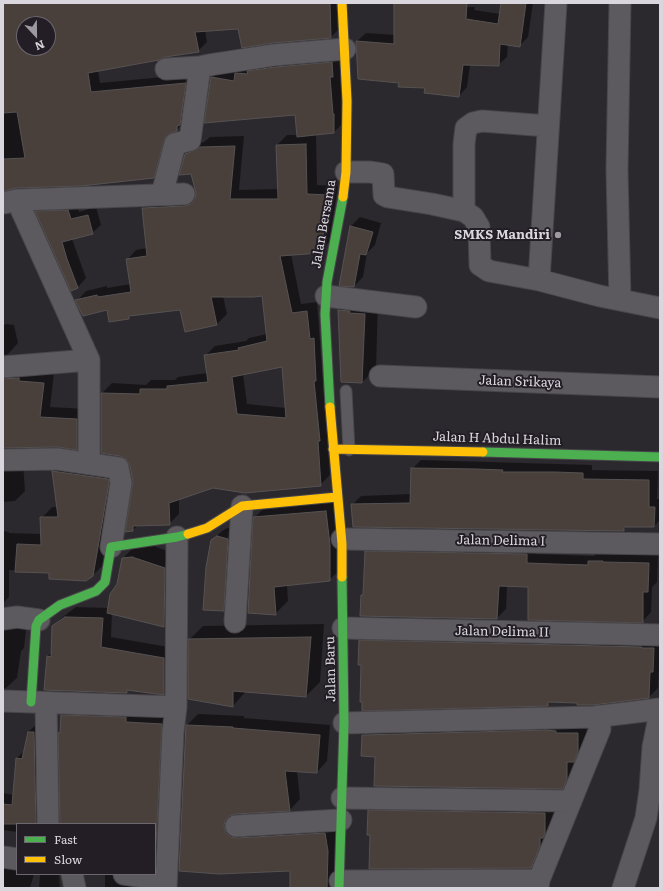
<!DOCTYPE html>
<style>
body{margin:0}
#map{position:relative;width:663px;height:891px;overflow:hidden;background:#2c292e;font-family:Literata,serif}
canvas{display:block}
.frame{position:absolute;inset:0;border:4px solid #dad6dd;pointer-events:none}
.legend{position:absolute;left:16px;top:823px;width:140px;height:52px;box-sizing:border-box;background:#231d26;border:1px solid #6c676f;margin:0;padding:5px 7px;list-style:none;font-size:12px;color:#dad6dd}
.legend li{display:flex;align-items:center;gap:8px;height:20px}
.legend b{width:20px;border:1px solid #6c676f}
.north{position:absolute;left:16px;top:16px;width:40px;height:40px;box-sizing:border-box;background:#231d26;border:1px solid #6c676f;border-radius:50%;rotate:158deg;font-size:11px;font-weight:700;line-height:16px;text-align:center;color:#dad6dd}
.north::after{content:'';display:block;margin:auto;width:14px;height:18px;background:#9d99a0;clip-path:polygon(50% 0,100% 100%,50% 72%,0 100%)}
</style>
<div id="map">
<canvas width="663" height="891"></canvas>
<div class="frame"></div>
<ul class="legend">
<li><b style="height:5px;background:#4caf50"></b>Fast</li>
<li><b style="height:5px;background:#ffc107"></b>Slow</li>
</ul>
<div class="north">N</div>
</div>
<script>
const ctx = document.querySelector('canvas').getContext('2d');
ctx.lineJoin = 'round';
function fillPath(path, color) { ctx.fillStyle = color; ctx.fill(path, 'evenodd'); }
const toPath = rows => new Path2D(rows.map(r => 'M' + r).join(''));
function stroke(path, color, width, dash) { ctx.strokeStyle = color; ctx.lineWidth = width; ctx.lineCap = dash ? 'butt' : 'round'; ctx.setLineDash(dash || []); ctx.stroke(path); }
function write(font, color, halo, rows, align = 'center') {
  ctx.font = font + ' Literata,serif'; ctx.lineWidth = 4; ctx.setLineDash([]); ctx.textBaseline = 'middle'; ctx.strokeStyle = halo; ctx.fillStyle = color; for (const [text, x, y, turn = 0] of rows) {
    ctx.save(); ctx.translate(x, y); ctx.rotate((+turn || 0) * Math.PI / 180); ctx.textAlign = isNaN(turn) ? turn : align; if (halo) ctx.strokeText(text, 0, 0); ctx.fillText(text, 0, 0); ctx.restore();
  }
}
fillPath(toPath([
 [3,3,339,3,340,28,331,37,238,28,205,30,207,42,198,51,165,56,98,70,100,83,194,74,186,121,176,130,172,132,163,168,153,177,16,187,3,190],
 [24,24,48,24,48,48,24,48],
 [502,3,533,3,528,37,519,46,508,44,507,57,498,65,470,65,467,87,459,96,400,82,357,41,366,33,395,35,404,9,475,7,474,10,500,14],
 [341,54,343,123,334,132,316,134,317,185,338,186,329,242,319,252,291,254,301,304,317,302,330,475,320,485,213,487,179,499,179,514,169,524,138,525,133,530,134,485,131,465,102,393,112,383,146,385,151,380,175,380,178,377,207,373,205,356,215,346,246,341,249,338,267,334,263,294,223,296,227,314,217,324,185,331,181,309,133,314,129,318,108,309,77,301,86,291,107,286,107,288,131,284,127,260,136,250,147,248,143,208,153,198,196,196,197,193,186,154,196,144,204,142,210,137,244,136,239,190,278,189,277,145,287,135,298,135,295,114,212,78,221,69,238,71,245,65],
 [282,366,286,408,247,404,243,374],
 [76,202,79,212,96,207,101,225,92,233,72,239,86,278,78,287,71,289,36,212,45,204],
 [360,217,381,223,375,245,367,253,363,277,354,286,340,285,351,226],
 [353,297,378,300,376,369,362,382,342,381,340,310],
 [7,324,14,325,18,343,8,354,3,355,3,325],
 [3,363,54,373,50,407,87,409,87,438,77,449,57,446,3,447],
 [3,456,23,462,25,491,15,501,3,502],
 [421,460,592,465,592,470,658,471,657,499,660,499,660,520,654,526,628,526,623,530,352,505,361,496,411,494,412,469],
 [63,461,118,469,103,565,93,575,9,570,9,597,3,603,3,531,9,532,9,533,42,534,42,518,52,507,58,507,53,471],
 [338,499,342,568,329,580,287,585,288,601,275,614,254,518,267,505],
 [227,528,237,530,232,601,223,610,212,540,222,531],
 [146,543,178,555,177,612,163,626,112,613,111,637,174,648,174,683,164,694,130,689,127,692,48,656,52,652,53,626,64,616,76,607,109,608,118,584,123,558,136,545],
 [375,543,536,545,535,554,563,555,594,556,598,552,658,554,657,582,652,587,651,612,642,622,529,586,507,586,506,609,497,618,362,596,364,593,366,552],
 [3,614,27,620,24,648,21,651,17,678,6,688,3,689],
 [324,624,320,682,306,696,246,691,233,706,189,640,203,626],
 [369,632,660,639,660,664,659,665,658,688,649,697,578,702,551,701,547,705,362,664,360,641],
 [71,706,171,715,164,856,155,865,155,824,61,824,60,733,61,732,62,715],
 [198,714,244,716,244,718,330,725,327,761,317,772,297,771,300,799,290,810,235,813,234,815,237,822,336,823,341,888,291,888,291,870,219,873,187,725],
 [38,723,50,824,17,824,17,832,3,830,3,793,14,795,17,758,25,750,28,732],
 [587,725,586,743,582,752,576,759,576,769,572,779,562,788,376,756,362,735,372,726],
 [378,802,554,804,553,824,540,858,530,867,371,834,369,811],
 [3,857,17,861,17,874,34,874,30,888,3,888],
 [40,874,59,874,60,888,39,888],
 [105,874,126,874,147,882,142,888,105,888]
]), '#0007');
const building = toPath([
 [3,3,330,3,331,38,273,43,242,48,238,29,195,32,199,52,165,57,159,60,88,73,91,92,186,83,180,125,177,126,177,131,167,135,164,141,154,178,81,186,16,188,3,191,3,159,25,158,17,112,3,113,3,3],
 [24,24,48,24,48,48,24,48,24,24],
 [394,3,467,3,466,19,498,24,501,3,526,3,520,47,500,44,499,66,463,65,459,97,424,93,425,88,398,87,399,83,358,79,356,41,394,44,394,3],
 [332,62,333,77,330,77,333,114,334,114,334,133,297,137,295,115,204,123,211,77,234,81,235,73,248,74,247,71,275,67,332,62],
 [306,144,307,194,329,195,328,209,320,253,280,256,292,313,307,311,310,339,314,338,316,381,314,381,320,441,318,441,321,486,245,493,213,488,169,503,170,525,133,526,133,531,125,532,133,481,130,466,126,459,120,456,101,453,101,393,140,394,140,389,167,389,167,386,208,382,204,355,239,350,238,348,267,341,262,296,254,297,211,297,217,325,185,332,180,310,129,316,129,319,109,322,107,310,83,316,75,300,97,295,98,297,131,292,126,259,147,256,142,208,184,206,191,204,195,199,196,193,191,174,179,175,185,154,193,151,200,147,235,146,230,199,278,199,276,145,306,144],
 [282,367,286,418,237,414,232,377,282,367],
 [68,210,71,219,88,215,93,234,62,242,67,259,78,288,71,291,35,211,68,210],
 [350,226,373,232,366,255,360,254,354,287,339,286,350,226],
 [338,310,350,311,349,313,365,314,362,383,341,382,338,310],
 [19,378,19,381,44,383,40,417,77,419,77,450,57,447,3,448,3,379,19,378],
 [411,468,476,469,503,470,502,472,555,472,583,473,583,479,649,480,649,507,655,507,654,527,624,527,624,531,353,527,351,504,410,503,411,468],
 [52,471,108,479,109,483,93,576,86,581,49,579,49,573,15,572,17,544,41,545,40,517,58,517,52,471],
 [326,511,330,545,330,581,274,587,276,615,248,613,253,517,326,511],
 [217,536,228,539,224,611,203,610,206,567,211,540,217,536],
 [365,551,527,554,527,563,554,564,588,565,588,561,603,561,603,562,649,563,648,592,643,592,643,623,528,620,528,587,499,586,497,619,360,616,361,595,363,595,365,551],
 [132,557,165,568,164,627,107,613,110,594,117,584,122,558,132,557],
 [65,617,103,618,101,647,164,658,164,695,127,690,127,693,44,690,47,656,51,657,52,626,65,617],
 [311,637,306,697,233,691,233,707,188,699,188,639,311,637],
 [359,640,642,647,642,648,654,648,653,672,650,672,649,698,593,705,577,705,577,703,548,702,548,706,362,711,362,702,360,702,361,665,358,665,359,640],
 [61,715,126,717,126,722,162,724,155,865,155,824,60,824,58,733,60,733,61,715],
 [186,725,233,727,233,728,320,735,317,773,285,771,290,811,235,814,229,816,225,821,224,826,226,833,231,837,237,838,325,833,328,851,327,888,290,888,290,871,219,874,179,871,186,725],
 [547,730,556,731,556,733,578,733,578,752,574,762,567,762,567,779,563,789,374,786,375,757,361,756,362,735,547,730],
 [28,732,34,732,36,824,3,824,3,804,12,805,16,758,22,759,28,732],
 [368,810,545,813,545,834,543,838,540,838,540,846,531,868,369,869,370,835,367,835,368,810]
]);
fillPath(building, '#49403b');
stroke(building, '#565253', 1);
const lane = toPath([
 [346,391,349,450]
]);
const street = toPath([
 [166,69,200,67,209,65,274,55,345,49],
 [346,172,370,172,383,174,384,195,388,197,432,204,464,211,473,217,479,227,480,265,489,271,539,280,600,296,660,308],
 [162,194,175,144,190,140,200,67],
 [17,200,89,360,89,463],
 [4,203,17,200,47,199,184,194],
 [464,211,464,144,466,128,473,123,482,121,548,126],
 [539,280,556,3],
 [326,296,416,307],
 [620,300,617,170,620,3],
 [3,367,89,360],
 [380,376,660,387],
 [3,460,57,459,118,468,121,483,111,547],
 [342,539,660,544],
 [3,619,17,617,39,620],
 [235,622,242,506],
 [343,628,660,635],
 [3,701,176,707],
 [46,703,48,824],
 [344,723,594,717,660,709],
 [342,798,571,801],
 [236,826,341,820],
 [3,857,17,859],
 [72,874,75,888],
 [124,874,166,880],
 [340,881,539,880],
 [166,888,173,732,176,707,177,537],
 [538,888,539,880,600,729,599,721,594,717],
 [623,888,646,818,650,790,653,747,660,713]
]);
const fast = toPath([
 [330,407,325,314,327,282,343,197],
 [483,452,660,457],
 [31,702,36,626,39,620,60,605,96,591,105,582,111,547,177,537,188,534],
 [339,888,344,723,342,577]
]);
const slow = toPath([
 [342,3,347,101,346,172,343,197],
 [330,407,342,544,342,577],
 [333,449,483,452],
 [188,534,207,528,242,506,337,497]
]);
stroke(lane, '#48464a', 13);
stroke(street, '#48464a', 23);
stroke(fast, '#48464a', 11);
stroke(slow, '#48464a', 11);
stroke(lane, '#5d5a5f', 11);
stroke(street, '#5d5a5f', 21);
stroke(fast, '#4caf50', 9);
stroke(slow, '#ffc107', 9);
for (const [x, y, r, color] of [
 [558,235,4,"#9d99a0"]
]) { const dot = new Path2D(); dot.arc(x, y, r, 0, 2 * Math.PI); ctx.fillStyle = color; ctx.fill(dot); stroke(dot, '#231d26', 1.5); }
write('13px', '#dad6dd', '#231d26', [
 ["Jalan Bersama",324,224,-80],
 ["Jalan Srikaya",520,382,2],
 ["Jalan H Abdul Halim",497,439,2],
 ["Jalan Delima I",501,541,1],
 ["Jalan Delima II",502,632,1],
 ["Jalan Baru",331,669,-91]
]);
write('bold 13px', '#dad6dd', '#231d26', [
 ["SMKS Mandiri",550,235]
], 'right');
</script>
